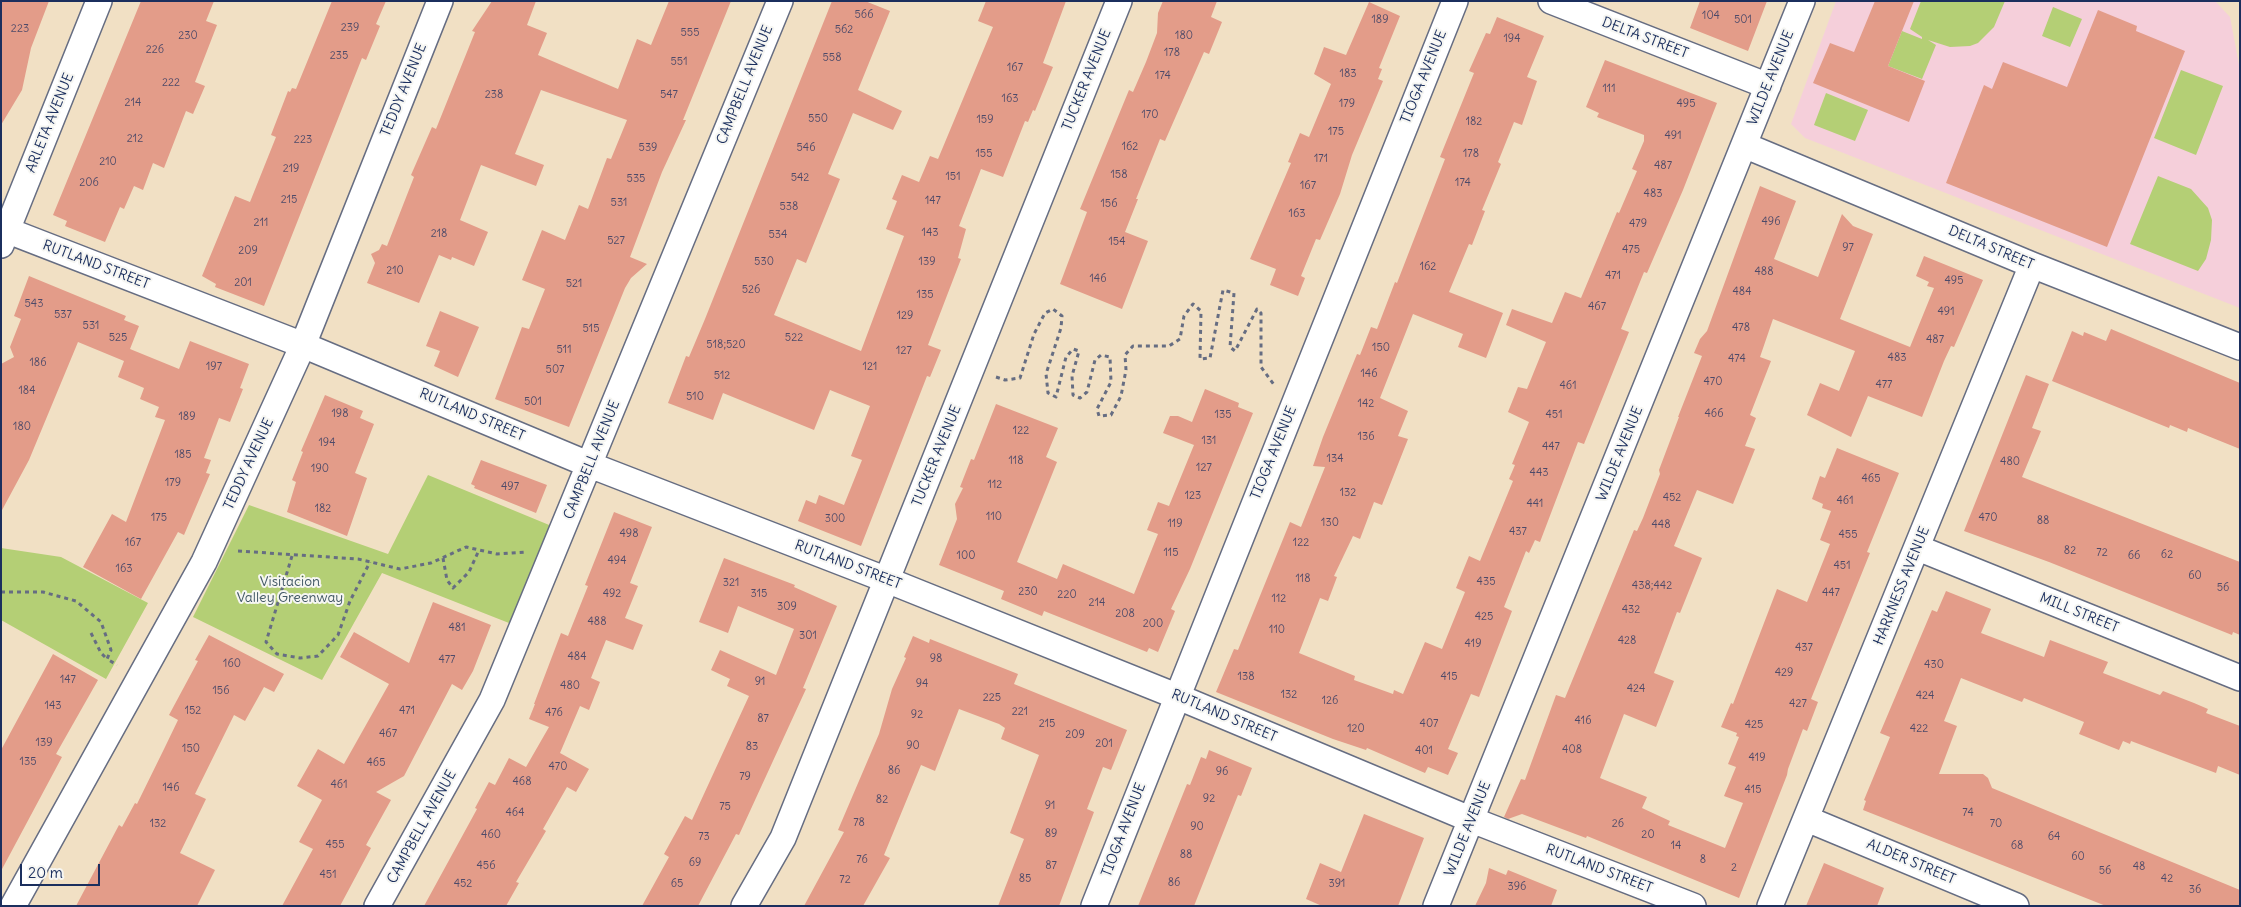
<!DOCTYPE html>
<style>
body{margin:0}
#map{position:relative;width:2241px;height:907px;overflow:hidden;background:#f1e0c4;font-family:Delius,sans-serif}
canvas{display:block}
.frame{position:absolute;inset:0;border:2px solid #1b2f5e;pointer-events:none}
.scale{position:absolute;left:20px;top:864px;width:80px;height:22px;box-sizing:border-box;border:2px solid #1b2f5e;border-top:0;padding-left:6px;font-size:15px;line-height:18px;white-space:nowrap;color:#1b2f5e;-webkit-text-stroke:4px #f6f6f2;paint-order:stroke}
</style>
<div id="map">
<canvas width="2241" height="907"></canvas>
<div class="frame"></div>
<div class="scale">20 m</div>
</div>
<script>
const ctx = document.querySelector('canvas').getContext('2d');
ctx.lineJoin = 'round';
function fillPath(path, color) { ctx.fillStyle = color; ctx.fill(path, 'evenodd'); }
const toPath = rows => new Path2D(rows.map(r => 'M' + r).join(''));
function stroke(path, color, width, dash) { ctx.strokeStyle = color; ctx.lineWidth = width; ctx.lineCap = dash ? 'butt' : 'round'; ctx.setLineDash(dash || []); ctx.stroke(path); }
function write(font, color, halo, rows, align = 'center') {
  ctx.font = font + ' Delius,sans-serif'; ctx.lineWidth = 4; ctx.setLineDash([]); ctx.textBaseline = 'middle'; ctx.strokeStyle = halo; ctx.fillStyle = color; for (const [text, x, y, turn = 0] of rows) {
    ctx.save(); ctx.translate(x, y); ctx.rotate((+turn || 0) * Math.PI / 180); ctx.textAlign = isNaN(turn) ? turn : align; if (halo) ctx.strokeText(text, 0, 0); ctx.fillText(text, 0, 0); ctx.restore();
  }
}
fillPath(toPath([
 [1836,1,2215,1,2230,17,2240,70,2240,308,1805,138,1791,124]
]), '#f5cfda');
fillPath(toPath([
 [1921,1,2005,1,1994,27,1978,43,1970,46,1950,47,1928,40,1936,45,1922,79,1888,66,1902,31,1922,39,1922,37,1910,29],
 [2053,7,2082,19,2070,47,2042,36],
 [2181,70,2223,86,2196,155,2154,138],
 [1826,93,1868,110,1855,141,1814,125],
 [2158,176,2191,189,2208,208,2212,220,2211,240,2206,259,2198,271,2130,244],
 [428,475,554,527,514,625,382,573,322,680,193,617,249,505,388,554],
 [1,548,61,557,148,603,106,679,1,620]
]), '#b4cf75');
fillPath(toPath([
 [1,1,49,1,31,48,22,90,1,125],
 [141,1,214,1,206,21,217,25,195,82,205,86,193,114,186,111,164,168,153,163,143,190,134,186,124,209,120,207,105,242,65,226,67,221,53,215],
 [332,1,386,1,376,24,380,26,366,60,362,58,264,306,215,287,216,284,202,276,235,196,250,202,276,137,271,135,288,91,290,92,292,88,296,89],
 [492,1,536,1,527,25,547,33,538,55,618,89,637,39,651,45,669,1,731,1,683,120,686,120,662,172,630,257,647,264,631,278,625,288,569,427,495,399,522,327,529,329,545,289,522,280,542,230,565,240,579,205,588,209,607,158,611,159,627,120,541,90,515,154,544,165,536,186,481,165,460,220,488,232,474,266,452,257,451,260,439,255,419,303,367,283,375,263,371,254,379,250,382,244,387,246,414,177,411,175,432,127,436,129,475,32,472,31],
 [832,1,865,1,890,11,858,90,902,111,893,130,853,113,828,174,840,179,806,263,797,259,774,315,861,351,904,236,886,229,897,201,892,199,902,175,919,182,930,156,938,159,993,27,978,21,986,1,1066,1,1043,63,1053,67,1035,111,1033,110,1028,122,1025,121,1003,177,981,169,959,226,966,229,958,258,961,259,928,345,941,350,930,377,927,376,861,546,798,521,806,500,816,504,819,495,844,505,862,460,851,456,870,406,830,390,814,430,723,393,713,420,668,403,686,356,689,357,705,319],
 [1163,1,1217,1,1211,17,1222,22,1209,54,1204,52,1165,141,1160,139,1136,199,1138,199,1125,232,1148,241,1122,309,1060,284,1087,212,1080,209,1129,90,1133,92,1146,62,1157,33,1158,13],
 [1700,1,1767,1,1748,51,1690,28],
 [1875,1,1914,1,1888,66,1925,81,1909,122,1813,83,1830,43,1854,52],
 [1369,2,1400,16,1379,68,1382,69,1378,79,1383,81,1352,155,1340,194,1320,240,1316,239,1301,276,1305,278,1298,296,1270,285,1276,269,1250,259,1291,163,1288,162,1300,133,1309,137,1331,84,1314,74,1324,47,1346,55],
 [2098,10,2137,26,2136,31,2185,51,2107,247,1946,183,1984,85,1992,89,2003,62,2067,87],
 [1497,17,1544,36,1527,77,1537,81,1522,125,1514,122,1498,162,1501,164,1482,210,1485,211,1472,245,1469,244,1449,292,1503,313,1486,358,1458,347,1463,334,1413,314,1380,398,1408,411,1398,436,1408,439,1382,505,1374,502,1360,539,1353,536,1334,576,1337,577,1328,601,1320,598,1299,653,1355,676,1354,680,1393,694,1394,690,1403,694,1425,642,1442,649,1465,592,1456,588,1469,556,1480,561,1513,481,1509,479,1515,465,1512,464,1529,422,1508,412,1518,387,1527,389,1546,342,1506,325,1512,309,1552,323,1565,292,1581,298,1617,212,1619,213,1637,171,1632,169,1644,141,1644,135,1597,117,1599,113,1586,107,1605,60,1717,103,1683,190,1647,273,1644,272,1621,329,1629,332,1584,444,1578,442,1540,542,1535,540,1529,553,1526,551,1504,607,1512,611,1479,697,1471,694,1448,749,1458,753,1448,775,1428,767,1425,773,1367,748,1366,750,1333,739,1216,692,1234,649,1238,650,1290,522,1301,527,1325,467,1313,466,1323,437,1357,354,1360,355,1371,327,1377,329,1395,282,1397,283,1445,159,1440,157,1474,73,1469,71,1486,33,1490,34],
 [1760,186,1796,201,1774,259,1818,277,1842,214,1853,226,1873,234,1840,319,1910,347,1934,288,1927,286,1929,282,1916,276,1924,256,1983,280,1954,347,1951,346,1944,361,1922,417,1868,396,1851,437,1807,415,1820,383,1839,391,1855,351,1773,319,1760,357,1771,361,1750,415,1756,418,1745,446,1755,449,1733,504,1697,490,1674,546,1702,558,1680,613,1677,612,1654,673,1674,681,1656,727,1624,714,1600,778,1647,797,1642,808,1670,821,1668,825,1725,848,1743,803,1724,796,1736,767,1728,764,1739,737,1736,736,1737,733,1721,727,1731,703,1733,704,1777,589,1807,602,1830,544,1820,540,1831,511,1822,508,1823,504,1812,499,1820,476,1825,478,1837,448,1899,473,1867,552,1870,553,1811,699,1818,702,1807,731,1803,729,1788,769,1787,775,1739,898,1587,836,1586,838,1522,814,1508,819,1504,817,1521,779,1525,780,1556,695,1565,698,1634,530,1637,531,1643,518,1660,474,1659,470,1679,417,1678,417,1702,356,1694,353,1700,339,1707,331],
 [29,276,126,316,124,320,139,326,130,349,179,369,190,341,249,364,240,388,243,389,230,422,219,418,204,458,211,460,206,473,210,474,184,535,178,532,141,599,83,567,112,514,126,522,165,420,155,417,159,407,140,399,144,388,118,377,124,361,78,342,29,460,1,512,1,364,14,357,10,347,21,319,14,316],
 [440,311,479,327,458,377,434,366,440,351,426,346],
 [2111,329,2240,383,2240,449,2188,428,2187,432,2170,425,2169,428,2052,381,2072,331,2083,336,2084,332,2106,341],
 [2026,375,2049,384,2032,428,2041,431,2022,477,2240,562,2240,635,2233,632,2232,635,2049,562,1964,531],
 [1205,389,1239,403,1238,407,1253,413,1190,569,1171,609,1175,611,1158,652,1149,648,1147,652,1044,611,1042,616,1001,599,1004,591,939,565,957,519,955,504,963,488,960,487,971,459,974,460,996,404,1058,428,1046,457,1057,462,1017,562,1057,579,1063,564,1134,594,1158,534,1147,530,1158,502,1169,506,1194,445,1163,433,1170,416,1178,416,1192,422],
 [325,395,363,411,360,418,374,424,355,473,367,478,347,536,287,512,296,482,292,480,303,452,301,451],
 [481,460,547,485,536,513,474,488,475,486,471,484],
 [614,512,652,527,630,583,638,586,625,618,643,625,633,650,606,640,591,678,600,682,589,710,580,706,560,753,589,769,576,792,567,787,543,829,546,831,516,882,519,883,506,906,424,906,477,809,475,808,489,782,495,785,509,758,526,767,549,727,529,719,535,704,534,704,561,633,568,636,588,586,585,585],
 [724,558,795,585,794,587,837,606,803,688,806,689,739,835,736,834,698,906,642,906,669,857,664,854,685,816,692,820,749,696,727,686,730,679,711,670,720,650,776,675,794,629,738,606,728,633,699,622],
 [1946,591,1991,609,1981,633,2044,657,2050,640,2108,662,2103,673,2160,695,2163,691,2194,703,2208,709,2206,713,2240,726,2240,775,2218,766,2216,773,2131,741,2130,744,2123,741,2119,750,2079,734,2084,722,2024,698,2022,702,1961,678,1944,721,1957,726,1939,774,1983,774,1988,778,1992,788,2240,890,2240,906,2106,906,1863,810,1866,801,1864,800,1890,737,1880,733,1932,610,1937,612],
 [433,602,491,625,473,671,462,690,452,684,404,776,376,792,391,800,366,845,371,848,340,906,282,906,313,849,299,842,322,800,297,786,318,749,344,764,389,684,340,657,354,632,409,663],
 [209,635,284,674,274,692,264,687,245,721,234,715,195,794,206,799,180,853,215,870,197,906,76,906,119,825,122,827,135,803,137,804,165,747,178,720,169,715,198,661,195,660],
 [913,636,929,643,930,639,1018,674,1014,684,1127,730,1111,770,1103,767,1087,809,1094,812,1059,906,998,906,1024,839,1010,833,1039,755,1001,739,1005,728,999,724,959,709,935,771,921,765,884,855,890,858,863,906,804,906,844,832,838,830,879,734,892,689,906,658,904,657],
 [53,654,98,680,56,754,62,757,1,871,1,750],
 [1209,750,1252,768,1241,796,1238,795,1194,906,1138,906,1187,784,1190,785,1201,757,1206,759],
 [1364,814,1424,838,1398,906,1322,906,1306,899,1320,863,1341,872],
 [1824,863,1884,888,1877,906,1806,906],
 [1489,868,1506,875,1508,870,1557,890,1551,906,1475,906,1486,883]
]), '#e39c89');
const street = toPath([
 [1551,1,1768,86],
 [1744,145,2032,265,2240,347],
 [1,228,303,345,590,465,887,580,1176,696,1472,820,1693,906],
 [1,245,99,1],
 [1918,548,2240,678],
 [1807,819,2016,906],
 [13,906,204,562,303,345,440,1],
 [377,906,492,700,780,1],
 [744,906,783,838,1119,1],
 [1094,906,1455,1],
 [1436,906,1802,1],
 [1770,906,2032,265]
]);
stroke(street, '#666d82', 28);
stroke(toPath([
 [996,377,1005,380,1020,378,1034,334,1045,313,1053,309,1062,316,1061,328,1046,374,1048,393,1056,397,1066,357,1073,349,1079,351,1072,376,1073,395,1080,398,1087,392,1095,360,1101,355,1110,357,1111,382,1097,409,1099,416,1111,415,1121,396,1126,370,1125,355,1133,346,1169,346,1180,339,1184,316,1193,304,1201,311,1200,359,1210,358,1223,290,1234,293,1230,347,1235,351,1257,309,1261,313,1261,367,1275,386],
 [238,551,358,559,400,569,431,563,466,547,497,554,526,552],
 [292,556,266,642,277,654,300,658,318,656,338,635,350,601,370,562],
 [443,558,447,580,453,588,469,572,479,550],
 [1,592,43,592,76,601,101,622,111,650,107,659,117,665],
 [91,633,101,653,107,659]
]), '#666d82', 3, [4, 4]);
stroke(street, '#fff', 25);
write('11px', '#4d4a69', null, [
 ["566",864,15],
 ["104",1711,16],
 ["189",1380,20],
 ["501",1743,20],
 ["239",350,28],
 ["223",20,29],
 ["562",844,30],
 ["555",690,33],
 ["230",188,36],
 ["180",1184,36],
 ["194",1512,39],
 ["226",155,50],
 ["178",1172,53],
 ["235",339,56],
 ["558",832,58],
 ["551",679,62],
 ["167",1015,68],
 ["183",1348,74],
 ["174",1163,76],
 ["222",171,83],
 ["111",1609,89],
 ["238",494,95],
 ["547",669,95],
 ["163",1010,99],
 ["214",133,103],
 ["179",1347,104],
 ["495",1686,104],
 ["170",1150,115],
 ["550",818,119],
 ["159",985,120],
 ["182",1474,122],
 ["175",1336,132],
 ["491",1673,136],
 ["212",135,139],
 ["223",303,140],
 ["162",1130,147],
 ["539",648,148],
 ["546",806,148],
 ["155",984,154],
 ["178",1471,154],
 ["171",1321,159],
 ["210",108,162],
 ["487",1663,166],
 ["219",291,169],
 ["158",1119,175],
 ["151",953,177],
 ["542",800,178],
 ["535",636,179],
 ["206",89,183],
 ["174",1463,183],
 ["167",1308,186],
 ["483",1653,194],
 ["215",289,200],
 ["147",933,201],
 ["531",619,203],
 ["156",1109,204],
 ["538",789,207],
 ["163",1297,214],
 ["496",1771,222],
 ["211",261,223],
 ["479",1638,224],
 ["143",930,233],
 ["218",439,234],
 ["534",778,235],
 ["527",616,241],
 ["154",1117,242],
 ["97",1848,248],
 ["475",1631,250],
 ["209",248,251],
 ["530",764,262],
 ["139",927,262],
 ["162",1428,267],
 ["210",395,271],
 ["488",1764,272],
 ["471",1613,276],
 ["146",1098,279],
 ["495",1954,281],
 ["201",243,283],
 ["521",574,284],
 ["526",751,290],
 ["484",1742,292],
 ["135",925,295],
 ["543",34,304],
 ["467",1597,307],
 ["491",1946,312],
 ["537",63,315],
 ["129",905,316],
 ["531",91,326],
 ["478",1741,328],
 ["515",591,329],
 ["525",118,338],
 ["522",794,338],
 ["487",1935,340],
 ["518;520",726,345],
 ["150",1381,348],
 ["511",564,350],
 ["127",904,351],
 ["483",1897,358],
 ["474",1737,359],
 ["186",38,363],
 ["197",214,367],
 ["121",870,367],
 ["507",555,370],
 ["146",1369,374],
 ["512",722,376],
 ["470",1713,382],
 ["477",1884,385],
 ["461",1568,386],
 ["184",27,391],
 ["510",695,397],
 ["501",533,402],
 ["142",1366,404],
 ["198",340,414],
 ["466",1714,414],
 ["135",1223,415],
 ["451",1554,415],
 ["189",187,417],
 ["180",22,427],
 ["122",1021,431],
 ["136",1366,437],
 ["131",1209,441],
 ["194",327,443],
 ["447",1551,447],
 ["185",183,455],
 ["134",1335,459],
 ["118",1016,461],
 ["480",2010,462],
 ["127",1204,468],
 ["190",320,469],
 ["443",1539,473],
 ["465",1871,479],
 ["179",173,483],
 ["112",995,485],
 ["497",510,487],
 ["132",1348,493],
 ["123",1193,496],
 ["452",1672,498],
 ["461",1845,501],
 ["441",1535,504],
 ["182",323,509],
 ["110",994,517],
 ["175",159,518],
 ["470",1988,518],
 ["300",835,519],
 ["88",2043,521],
 ["130",1330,523],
 ["119",1175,524],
 ["448",1661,525],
 ["437",1518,532],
 ["498",629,534],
 ["455",1848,535],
 ["167",133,543],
 ["122",1301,543],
 ["82",2070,551],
 ["115",1171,553],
 ["72",2102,553],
 ["62",2167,555],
 ["100",966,556],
 ["66",2134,556],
 ["494",617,561],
 ["451",1842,566],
 ["163",124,569],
 ["60",2195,576],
 ["118",1303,579],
 ["435",1486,582],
 ["321",731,583],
 ["438;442",1652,586],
 ["56",2223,588],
 ["230",1028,592],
 ["447",1831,593],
 ["492",612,594],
 ["315",759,594],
 ["220",1067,595],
 ["112",1279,599],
 ["214",1097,603],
 ["309",787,607],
 ["432",1631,610],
 ["208",1125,614],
 ["425",1484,617],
 ["488",597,622],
 ["200",1153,624],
 ["481",457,628],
 ["110",1277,630],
 ["301",808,636],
 ["428",1627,641],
 ["419",1473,644],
 ["437",1804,648],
 ["484",577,657],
 ["98",936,659],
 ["477",447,660],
 ["160",232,664],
 ["430",1934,665],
 ["429",1784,673],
 ["138",1246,677],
 ["415",1449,677],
 ["147",68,680],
 ["91",760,682],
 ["94",922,684],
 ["480",570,686],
 ["424",1636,689],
 ["156",221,691],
 ["132",1289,695],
 ["424",1925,696],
 ["225",992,698],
 ["126",1330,701],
 ["427",1798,704],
 ["143",53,706],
 ["152",193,711],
 ["471",407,711],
 ["221",1020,712],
 ["476",554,713],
 ["92",917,715],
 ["87",763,719],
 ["416",1583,721],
 ["215",1047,724],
 ["407",1429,724],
 ["425",1754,725],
 ["120",1356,729],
 ["422",1919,729],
 ["467",388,734],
 ["209",1075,735],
 ["139",44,743],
 ["201",1104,744],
 ["90",913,746],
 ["83",752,747],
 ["150",191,749],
 ["408",1572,750],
 ["401",1424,751],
 ["419",1757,758],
 ["135",28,762],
 ["465",376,763],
 ["470",558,767],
 ["86",894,771],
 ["96",1222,772],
 ["79",745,777],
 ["468",522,782],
 ["461",339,785],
 ["146",171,788],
 ["415",1753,790],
 ["92",1209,799],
 ["82",882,800],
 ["91",1050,806],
 ["75",725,807],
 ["464",515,813],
 ["74",1968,813],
 ["78",859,823],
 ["132",158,824],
 ["26",1618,824],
 ["70",1996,824],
 ["90",1197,827],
 ["89",1051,834],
 ["460",491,835],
 ["20",1648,835],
 ["73",704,837],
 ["64",2054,837],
 ["455",335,845],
 ["14",1676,846],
 ["68",2017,846],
 ["88",1186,855],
 ["60",2078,857],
 ["76",862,860],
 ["8",1703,860],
 ["69",695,863],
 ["456",486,866],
 ["87",1051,866],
 ["48",2139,867],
 ["2",1734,868],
 ["56",2105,871],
 ["451",328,875],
 ["85",1025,879],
 ["42",2167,879],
 ["72",845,880],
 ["86",1174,883],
 ["452",463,884],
 ["65",677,884],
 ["391",1337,884],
 ["396",1517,887],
 ["36",2195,890]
]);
write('14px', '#1b2f5e', '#f6f6f2', [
 ["DELTA STREET",1645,38,21],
 ["TIOGA AVENUE",1424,77,-68],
 ["WILDE AVENUE",1771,78,-68],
 ["TUCKER AVENUE",1087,80,-68],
 ["CAMPBELL AVENUE",745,85,-68],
 ["TEDDY AVENUE",404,90,-68],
 ["ARLETA AVENUE",50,123,-68],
 ["DELTA STREET",1991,248,23],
 ["RUTLAND STREET",96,265,21],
 ["RUTLAND STREET",472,415,23],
 ["TIOGA AVENUE",1274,453,-68],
 ["WILDE AVENUE",1620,454,-68],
 ["TUCKER AVENUE",937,456,-68],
 ["CAMPBELL AVENUE",592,460,-68],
 ["TEDDY AVENUE",249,464,-65],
 ["RUTLAND STREET",848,565,21],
 ["HARKNESS AVENUE",1902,586,-68],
 ["MILL STREET",2079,613,22],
 ["RUTLAND STREET",1224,716,23],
 ["CAMPBELL AVENUE",422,827,-61],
 ["WILDE AVENUE",1468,829,-68],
 ["TIOGA AVENUE",1124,830,-69],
 ["ALDER STREET",1911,862,23],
 ["RUTLAND STREET",1599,869,21]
]);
write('14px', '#415764', '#f6f6f2', [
 ["Visitacion",290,582],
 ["Valley Greenway",290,598]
]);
</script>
